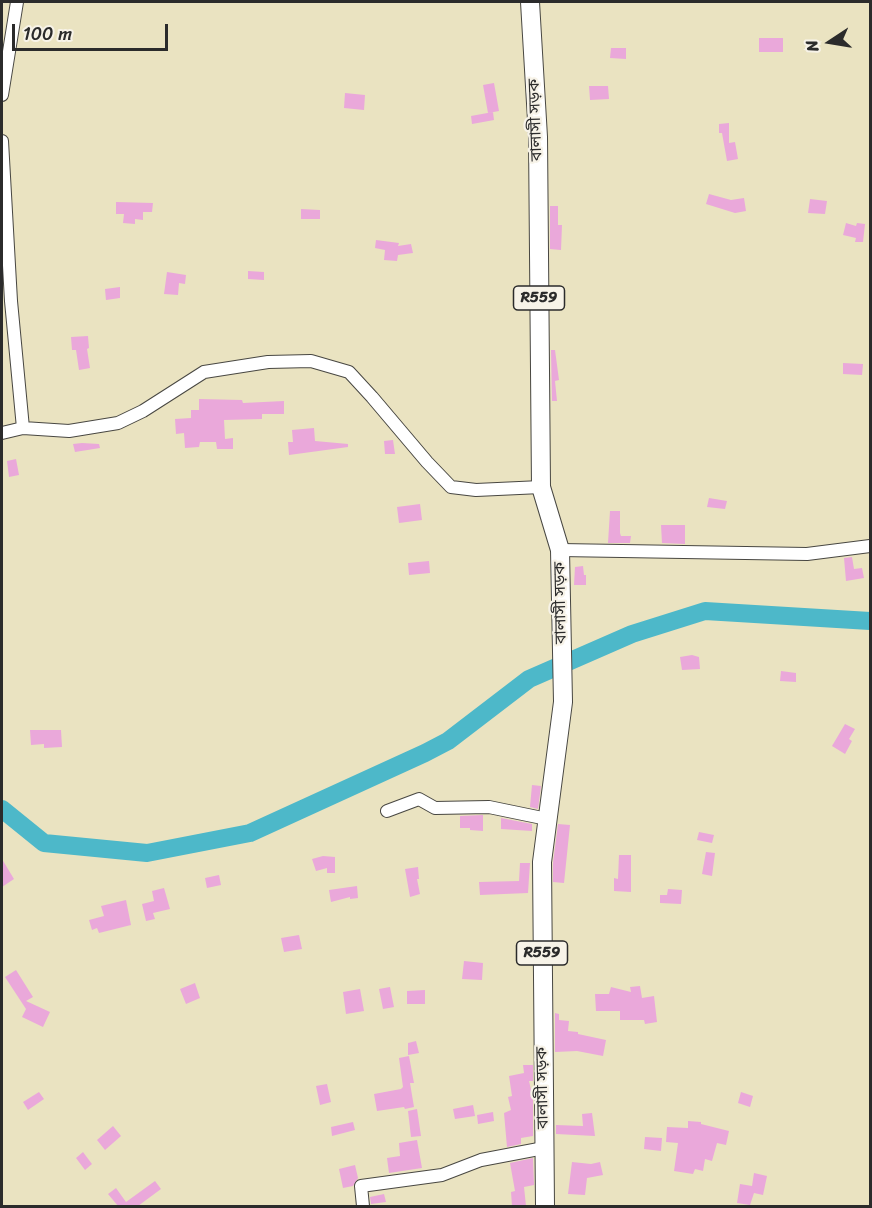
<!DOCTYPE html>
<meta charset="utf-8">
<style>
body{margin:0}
#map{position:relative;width:872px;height:1208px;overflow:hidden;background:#eae3c1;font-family:Sriracha,sans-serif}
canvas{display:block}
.frame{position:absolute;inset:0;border:3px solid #2b2b2b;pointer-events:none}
.north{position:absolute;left:800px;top:12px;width:60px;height:60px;-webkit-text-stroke:4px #f7f3e8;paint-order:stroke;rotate:258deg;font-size:16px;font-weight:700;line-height:24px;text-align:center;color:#2b2b2b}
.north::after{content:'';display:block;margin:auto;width:21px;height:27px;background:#2b2b2b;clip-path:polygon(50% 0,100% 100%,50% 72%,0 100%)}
.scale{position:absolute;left:12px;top:24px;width:156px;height:27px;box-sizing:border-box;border:3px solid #2b2b2b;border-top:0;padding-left:8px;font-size:18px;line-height:21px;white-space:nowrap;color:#2b2b2b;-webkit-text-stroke:4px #f7f3e8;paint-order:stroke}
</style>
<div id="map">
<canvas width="872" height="1208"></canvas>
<div class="frame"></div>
<div class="north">N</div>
<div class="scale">100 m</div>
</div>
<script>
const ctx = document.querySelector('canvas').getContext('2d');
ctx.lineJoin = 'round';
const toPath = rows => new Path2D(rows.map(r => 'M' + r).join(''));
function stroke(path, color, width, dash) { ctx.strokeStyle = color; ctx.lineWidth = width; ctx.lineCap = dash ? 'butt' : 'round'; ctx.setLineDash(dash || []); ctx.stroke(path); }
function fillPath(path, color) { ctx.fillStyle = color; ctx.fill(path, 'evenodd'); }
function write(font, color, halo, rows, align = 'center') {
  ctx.font = font + ' Sriracha,"Noto Sans Bengali",sans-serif'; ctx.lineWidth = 4.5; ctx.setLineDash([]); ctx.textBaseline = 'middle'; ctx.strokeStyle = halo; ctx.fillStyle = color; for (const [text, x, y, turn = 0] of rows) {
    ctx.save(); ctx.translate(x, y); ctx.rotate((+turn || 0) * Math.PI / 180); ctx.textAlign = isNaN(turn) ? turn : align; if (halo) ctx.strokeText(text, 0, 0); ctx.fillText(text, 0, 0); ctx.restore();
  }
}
stroke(toPath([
 [2,809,44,843,147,853,250,833,425,753,448,741,529,679,632,634,705,611,870,621]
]), '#4db8c9', 18);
fillPath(toPath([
 [759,38,783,38,783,52,759,52],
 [611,48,626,48,626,59,610,58],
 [494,83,499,111,488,113,483,85],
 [589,86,608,86,609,99,590,100],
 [345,93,365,95,364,110,344,108],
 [493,112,494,120,472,124,471,116],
 [729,123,729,143,735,142,738,159,727,161,722,133,719,133,719,124],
 [709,194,731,200,744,198,746,211,735,213,706,204],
 [810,199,827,201,825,214,808,213],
 [116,202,153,203,152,212,143,212,143,220,135,219,135,224,123,223,124,214,116,214],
 [550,206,558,206,558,225,562,225,561,250,550,249],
 [301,209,320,210,320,219,301,219],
 [846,223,856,226,857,223,865,224,863,242,855,242,856,238,843,235],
 [376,240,399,243,398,246,411,244,413,253,398,255,397,261,384,260,385,250,375,248],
 [248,271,264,272,264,280,248,279],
 [167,272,186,275,185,284,179,283,178,295,164,294],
 [120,287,120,298,106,300,105,289],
 [88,336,89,348,87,349,90,368,79,370,76,350,72,350,71,337],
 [551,350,555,350,559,380,555,381,557,401,552,401],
 [843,363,863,364,862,375,843,374],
 [199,399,242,400,243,403,284,401,284,414,262,414,262,419,224,420,225,439,233,438,233,449,217,449,216,442,200,442,199,447,185,448,184,433,176,434,175,419,191,418,191,410,199,410],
 [314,428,315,441,348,444,348,447,289,455,288,442,293,442,292,430],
 [393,440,395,454,385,454,384,441],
 [82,443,99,444,100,448,75,452,73,444],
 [16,459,19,475,9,477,7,461],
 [709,498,727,501,725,509,707,507],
 [420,504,422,520,399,523,397,507],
 [610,511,620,511,620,533,621,536,631,536,630,543,608,543],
 [661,525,685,525,685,544,662,543],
 [852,557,854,569,862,568,864,578,846,581,844,558],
 [429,561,430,573,409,575,408,563],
 [583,566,584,575,586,575,586,585,574,585,575,567],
 [692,655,699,657,700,669,682,670,680,657],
 [781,671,796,673,796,682,780,681],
 [845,724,855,729,849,739,852,741,845,754,832,746],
 [30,730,61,730,62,747,44,748,44,744,31,745],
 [532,785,541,786,538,809,530,807],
 [483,815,483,831,470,830,470,828,460,828,460,816],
 [501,818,532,824,532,831,501,829],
 [558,824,570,825,564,883,553,882,553,863],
 [699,832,714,835,712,843,697,840],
 [706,852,715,853,712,876,702,874],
 [619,855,631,855,631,892,614,891,614,878,618,879],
 [323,856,335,857,335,873,327,873,327,868,316,871,312,859],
 [2,859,14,879,2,887],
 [520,863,530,863,528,893,480,895,479,882,519,881],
 [418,867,419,879,417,879,420,894,410,897,405,869],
 [219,875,221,885,207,888,205,878],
 [357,886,358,898,350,899,350,897,331,902,329,890],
 [164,888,170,909,153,913,155,919,146,921,142,904,154,901,152,891],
 [668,889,682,890,681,904,660,903,660,895,667,895],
 [126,900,131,925,99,933,97,928,92,930,89,920,104,916,101,906],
 [299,935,302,949,284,952,281,938],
 [464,961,483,963,482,980,462,979],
 [16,970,33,997,26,1001,50,1012,43,1027,22,1017,26,1009,5,977],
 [195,983,200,998,186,1004,180,989],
 [640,986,642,998,654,996,657,1022,645,1024,644,1020,620,1020,620,1011,596,1011,595,994,609,994,611,987,631,992,630,987],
 [390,987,394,1007,383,1009,379,989],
 [360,989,364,1011,346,1014,343,992],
 [425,990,425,1004,407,1004,407,991],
 [555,1013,559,1014,559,1020,569,1021,568,1031,578,1032,578,1034,606,1040,603,1056,577,1051,555,1052],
 [416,1041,419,1053,408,1055,408,1043],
 [409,1056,414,1083,410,1083,414,1107,405,1109,404,1107,377,1111,374,1094,401,1089,403,1087,399,1058],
 [523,1065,533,1065,533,1081,529,1081,533,1098,533,1136,521,1138,521,1144,507,1147,504,1113,511,1110,508,1097,512,1096,509,1076,524,1073],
 [327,1084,331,1102,320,1105,316,1086],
 [39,1092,44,1099,28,1110,23,1102],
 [741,1092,753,1096,750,1107,738,1103],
 [473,1105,475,1116,455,1119,453,1109],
 [417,1109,421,1136,411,1137,408,1111],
 [493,1112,494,1121,478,1124,477,1115],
 [592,1113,595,1136,556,1134,556,1125,583,1126,582,1114],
 [688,1121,701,1122,701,1124,729,1131,726,1145,717,1143,712,1161,705,1159,703,1171,695,1169,693,1174,674,1171,678,1143,666,1142,667,1127,688,1128],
 [353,1122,355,1130,332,1136,331,1127],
 [113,1126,121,1136,105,1150,97,1140],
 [645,1137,662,1138,661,1151,644,1149],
 [417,1140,422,1168,389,1173,387,1158,400,1156,399,1143],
 [83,1152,92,1164,85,1170,76,1158],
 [533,1158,534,1185,524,1187,526,1206,512,1206,511,1192,515,1191,510,1163],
 [572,1162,591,1164,600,1162,603,1175,587,1178,585,1195,568,1194],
 [355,1165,358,1178,353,1186,343,1188,339,1169],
 [754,1173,767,1176,763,1195,754,1193,750,1205,737,1203,740,1184,752,1186],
 [155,1181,161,1189,138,1206,118,1206,108,1194,116,1188,126,1202],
 [384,1194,386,1202,371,1204,370,1197]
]), '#eaa8da');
const street = toPath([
 [2,95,17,2],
 [2,141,11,301,23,428],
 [2,433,23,428,69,431,118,423,143,411,204,372,268,362,311,361,349,372,372,397,427,462,451,487,476,490,541,487],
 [560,550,807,554,870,546],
 [387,811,419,799,435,808,489,807,547,819],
 [363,1206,361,1186,442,1175,481,1160,544,1148]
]);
const primary = toPath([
 [530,2,538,137,541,487,560,550,563,702,542,862,545,1206]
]);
stroke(street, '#484742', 14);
stroke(primary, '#484742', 20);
stroke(street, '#fff', 12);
stroke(primary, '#fff', 18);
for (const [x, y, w] of [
 [539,298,51],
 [542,953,51]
]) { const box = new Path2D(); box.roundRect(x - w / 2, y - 12, w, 24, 4.5); ctx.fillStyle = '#f7f3e8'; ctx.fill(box); stroke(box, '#2b2b2b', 1.5); }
write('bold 15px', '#2b2b2b', null, [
 ["R559",539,298],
 ["R559",542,953]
]);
write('16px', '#2b2b2b', '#f7f3e8', [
 ["বালাসী সড়ক",536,120,-92],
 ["বালাসী সড়ক",561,603,-91],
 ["বালাসী সড়ক",543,1088,-91]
]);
</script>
